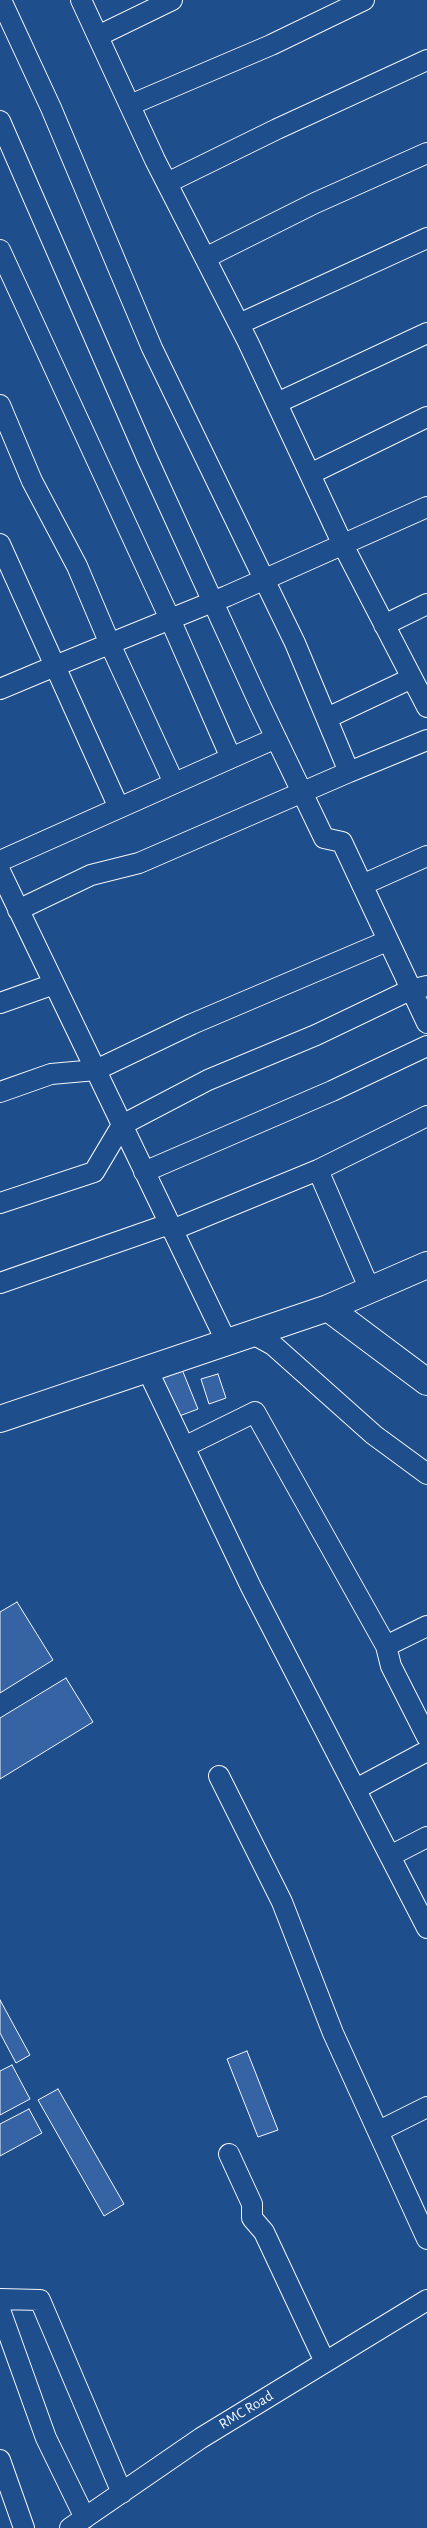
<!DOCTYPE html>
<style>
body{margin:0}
canvas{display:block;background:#1f4e8c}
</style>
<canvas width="427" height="2528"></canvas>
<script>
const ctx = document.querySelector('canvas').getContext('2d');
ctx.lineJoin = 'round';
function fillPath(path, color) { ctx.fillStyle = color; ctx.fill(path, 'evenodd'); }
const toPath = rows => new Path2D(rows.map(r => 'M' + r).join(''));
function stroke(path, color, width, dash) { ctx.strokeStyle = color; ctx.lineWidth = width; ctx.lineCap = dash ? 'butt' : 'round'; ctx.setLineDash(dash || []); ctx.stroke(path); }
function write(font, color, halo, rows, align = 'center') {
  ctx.font = font + ' "Alegreya Sans",sans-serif'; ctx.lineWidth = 4; ctx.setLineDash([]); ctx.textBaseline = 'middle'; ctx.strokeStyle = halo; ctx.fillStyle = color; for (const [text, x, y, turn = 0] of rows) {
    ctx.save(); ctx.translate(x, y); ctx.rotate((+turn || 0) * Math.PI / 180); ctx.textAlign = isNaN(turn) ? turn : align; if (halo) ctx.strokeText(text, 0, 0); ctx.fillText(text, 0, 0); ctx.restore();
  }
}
const building = toPath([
 [181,1367,198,1409,174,1418,157,1377,181,1367],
 [218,1374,226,1398,209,1404,201,1379,218,1374],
 [17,1602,53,1660,0,1693,0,1612,17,1602],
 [66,1678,93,1722,0,1779,0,1718,66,1678],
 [0,2000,30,2055,16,2063,0,2033,0,2000],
 [247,2051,278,2130,258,2137,227,2059,247,2051],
 [12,2065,30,2099,0,2115,0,2071,12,2065],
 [58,2089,124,2204,104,2216,38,2100,58,2089],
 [29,2109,42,2133,0,2156,0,2124,29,2109]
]);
fillPath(building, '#3563a3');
stroke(building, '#f2f6ff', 1);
const minor = toPath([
 [1,0,51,108,152,348,295,643,349,772,139,863,91,875,18,910],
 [81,0,155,160,248,342,343,545,427,707],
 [98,36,172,0],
 [130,105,271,45,364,0],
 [0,121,147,458,261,707,324,838,342,842,427,1023],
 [167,183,277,129,427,60],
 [0,250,170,619,231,758,0,861],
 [205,258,315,203,427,153],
 [239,324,427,238],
 [277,403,427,333],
 [0,405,32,481,77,566,110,644,174,783],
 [310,474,427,417],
 [0,544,55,666,0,689],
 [384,625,427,604],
 [327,718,412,678],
 [231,758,276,738],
 [349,772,427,740],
 [119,808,55,666,227,596,427,507],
 [0,871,227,1343],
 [362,885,427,856],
 [0,1003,54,984],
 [0,1092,51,1074,96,1070,192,1024,387,941],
 [318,1170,370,1290],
 [144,1172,332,1091,427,1046],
 [0,1203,94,1172,122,1125,208,1080,316,1035,410,990,427,986],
 [172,1230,318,1170,427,1116],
 [0,1283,169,1224],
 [253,1334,273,1345,374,1435,427,1474],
 [147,1369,251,1587,427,1928],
 [184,1447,255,1412,386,1646,391,1666,427,1737],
 [386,1646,427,1626],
 [219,1776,282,1902,333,2033,427,2239],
 [356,1789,427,1751],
 [390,1856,427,1837],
 [379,2131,427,2107],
 [229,2154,252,2204,252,2218,264,2232,325,2362],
 [0,2299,40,2300,122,2493],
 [0,2310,46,2438,85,2518],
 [0,2460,24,2528],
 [70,2528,201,2438,427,2300]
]);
const major = toPath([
 [328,1308,427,1382],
 [0,1419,328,1308,427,1265]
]);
stroke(minor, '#f2f6ff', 22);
stroke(major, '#f2f6ff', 28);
stroke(minor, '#1f4e8c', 20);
stroke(major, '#1f4e8c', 26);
write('15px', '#f2f6ff', '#1f4e8c', [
 ["RMC Road",246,2410,-31]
]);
</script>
